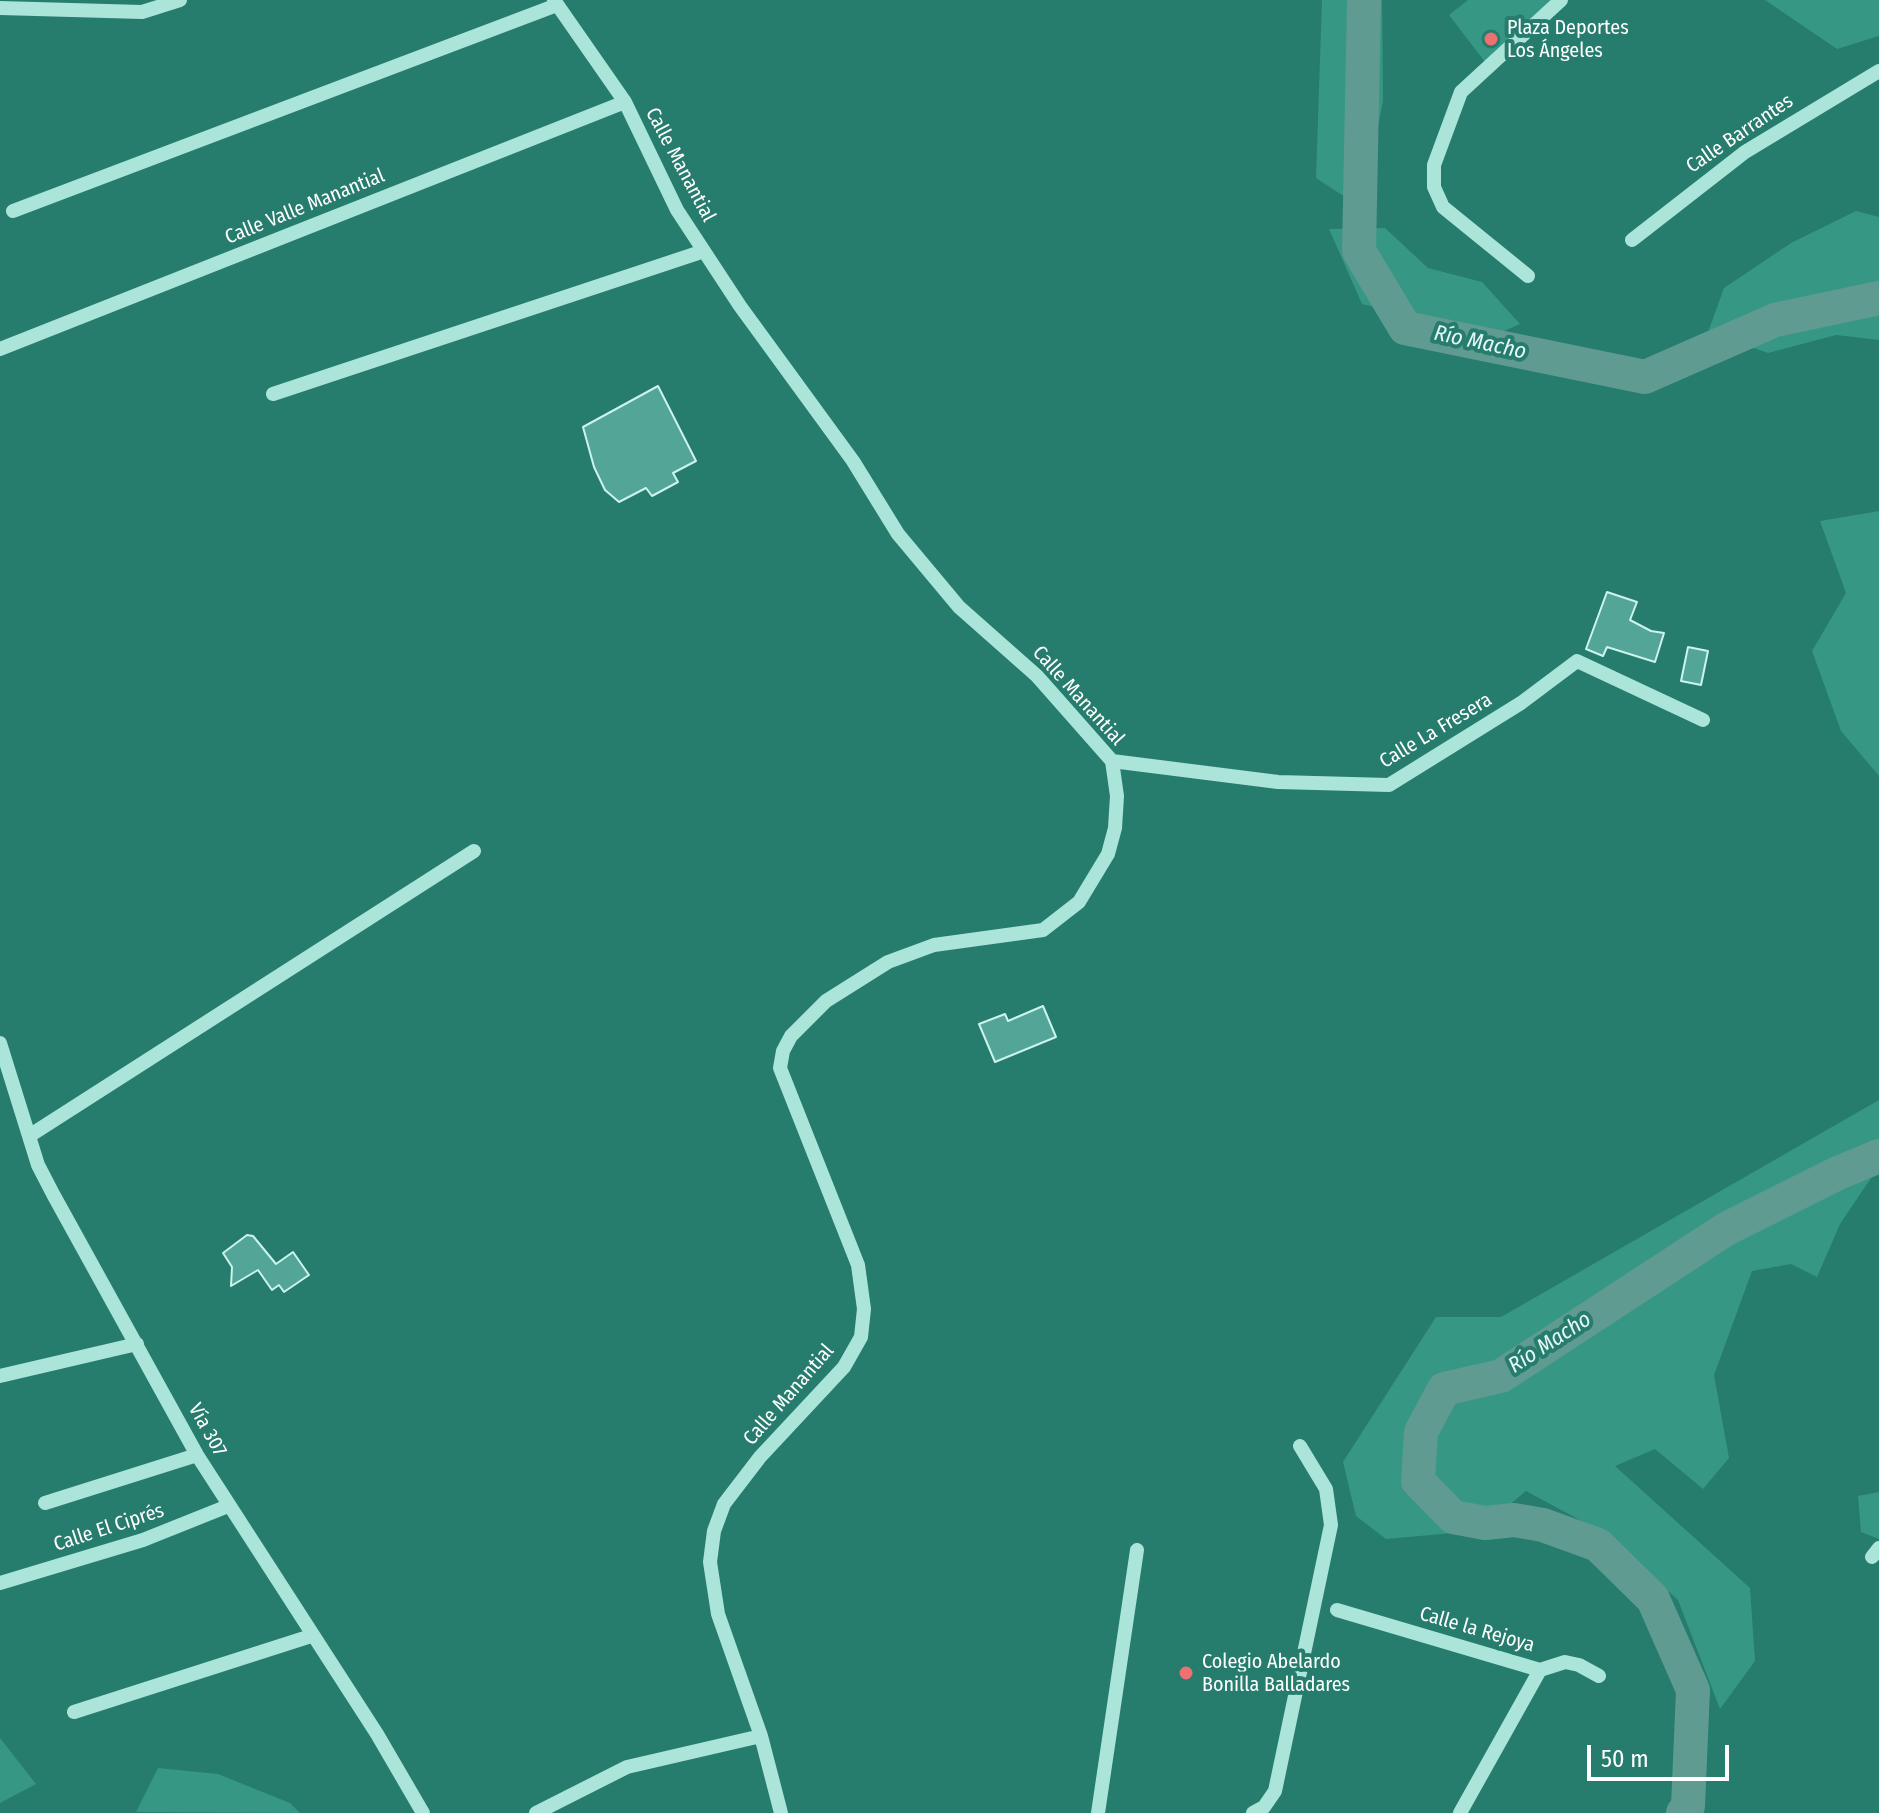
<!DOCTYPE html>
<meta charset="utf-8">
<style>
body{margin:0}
#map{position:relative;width:1879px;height:1813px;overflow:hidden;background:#267c6d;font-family:"Fira Sans Condensed",sans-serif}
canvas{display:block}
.scale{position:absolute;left:1587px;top:1745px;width:142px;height:36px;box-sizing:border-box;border:4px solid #fff;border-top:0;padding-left:10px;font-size:24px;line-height:28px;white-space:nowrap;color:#fff;-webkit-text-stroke:6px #267c6d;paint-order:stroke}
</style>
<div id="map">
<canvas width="1879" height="1813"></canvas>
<div class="scale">50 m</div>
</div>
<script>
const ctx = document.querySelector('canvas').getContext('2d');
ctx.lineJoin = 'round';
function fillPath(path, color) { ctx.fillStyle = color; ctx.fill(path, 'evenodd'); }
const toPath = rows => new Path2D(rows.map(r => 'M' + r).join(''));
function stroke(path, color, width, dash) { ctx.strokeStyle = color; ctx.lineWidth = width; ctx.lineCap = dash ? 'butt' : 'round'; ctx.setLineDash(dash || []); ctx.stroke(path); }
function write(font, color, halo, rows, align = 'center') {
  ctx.font = font + ' "Fira Sans Condensed",sans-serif'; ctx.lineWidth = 8; ctx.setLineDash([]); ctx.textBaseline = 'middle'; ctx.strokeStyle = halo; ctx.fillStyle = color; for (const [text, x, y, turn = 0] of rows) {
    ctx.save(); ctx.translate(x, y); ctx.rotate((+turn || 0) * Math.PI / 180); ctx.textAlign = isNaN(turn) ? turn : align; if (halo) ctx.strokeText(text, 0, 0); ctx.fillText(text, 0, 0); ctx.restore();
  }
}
fillPath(toPath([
 [1322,0,1382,0,1383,101,1362,208,1316,178],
 [1468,0,1565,0,1485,62,1449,15],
 [1765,0,1879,0,1879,36,1837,49],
 [1856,211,1879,217,1879,340,1836,335,1768,353,1708,332,1724,288,1791,243],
 [1385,228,1428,268,1482,282,1520,324,1493,336,1362,304,1329,229],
 [1879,511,1879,776,1841,731,1812,651,1846,593,1820,521],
 [1879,1100,1879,1172,1873,1175,1840,1224,1817,1277,1791,1264,1752,1271,1714,1375,1729,1458,1703,1489,1655,1449,1615,1466,1750,1588,1755,1661,1720,1709,1678,1600,1602,1532,1526,1491,1490,1521,1453,1533,1386,1539,1356,1516,1343,1462,1436,1317,1501,1317],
 [1879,1492,1879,1539,1861,1532,1858,1496],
 [0,1738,36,1784,0,1803],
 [158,1768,218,1774,290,1803,300,1813,136,1812]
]), '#379785');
stroke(toPath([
 [1364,0,1359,251,1405,328,1645,377,1775,320,1879,298],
 [1683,1813,1688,1806,1693,1690,1653,1599,1598,1545,1543,1525,1514,1520,1485,1523,1453,1517,1418,1481,1421,1432,1444,1389,1501,1376,1726,1229,1838,1173,1879,1156]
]), '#5f9b91', 34);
const building = toPath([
 [658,386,696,461,673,473,678,482,652,496,646,488,619,502,605,490,594,467,583,427,658,386],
 [1607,592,1637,602,1630,620,1651,631,1664,633,1655,662,1607,647,1603,656,1586,649,1607,592],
 [1688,647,1708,651,1701,685,1681,681,1688,647],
 [1043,1006,1056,1037,995,1062,979,1024,1005,1014,1008,1021,1043,1006],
 [247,1235,253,1236,276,1264,293,1252,309,1275,284,1292,279,1285,272,1290,258,1270,231,1286,232,1267,223,1253,247,1235]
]);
fillPath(building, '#53a697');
stroke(building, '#cdf4ec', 2);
stroke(toPath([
 [554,0,625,102,677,210,740,306,853,461,898,534,959,607,1037,676,1112,761,1117,796,1115,828,1108,854,1079,902,1043,930,934,945,888,962,826,1001,791,1036,783,1051,780,1068,858,1265,864,1309,861,1337,844,1367,760,1457,724,1504,714,1531,710,1562,718,1614,761,1736,781,1813],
 [0,8,142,12,180,0],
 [13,211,557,5],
 [1632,240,1745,152,1879,71],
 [1528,276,1443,207,1434,187,1434,165,1461,92,1561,0],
 [0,349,625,102],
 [273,394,704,251],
 [1112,761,1278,782,1389,785,1521,703,1577,661,1703,720],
 [0,1043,38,1165,53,1194,197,1455,377,1734,423,1813],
 [29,1136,474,851],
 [0,1376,137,1344],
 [45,1503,197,1455],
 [1872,1557,1879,1548],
 [0,1583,143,1540,228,1506],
 [1337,1610,1540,1670],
 [1540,1670,1565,1662,1579,1665,1599,1676],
 [74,1712,311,1636],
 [536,1813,627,1767,761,1736],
 [1098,1813,1137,1550],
 [1253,1813,1264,1807,1275,1791,1331,1525,1326,1489,1300,1446],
 [1460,1813,1540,1670]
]), '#abe4d9', 14);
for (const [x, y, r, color] of [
 [1491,39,8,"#ed7073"],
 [1186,1673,8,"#ed7073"]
]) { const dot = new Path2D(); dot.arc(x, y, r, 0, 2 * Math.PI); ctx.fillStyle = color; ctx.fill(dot); stroke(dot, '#267c6d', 3); }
write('20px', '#fff', '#267c6d', [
 ["Plaza Deportes",1507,28],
 ["Los Ángeles",1507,51],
 ["Colegio Abelardo",1202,1662],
 ["Bonilla Balladares",1202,1685]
], 'left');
write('20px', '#fff', '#267c6d', [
 ["Calle Barrantes",1740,134,-34],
 ["Calle Manantial",680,165,62],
 ["Calle Valle Manantial",305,207,-22],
 ["Calle Manantial",1078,696,48],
 ["Calle La Fresera",1436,731,-31],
 ["Calle Manantial",789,1395,-49],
 ["Vía 307",207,1430,61],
 ["Calle El Ciprés",109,1528,-18],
 ["Calle la Rejoya",1477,1630,16]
]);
write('italic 22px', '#e5f8f5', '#267c6d', [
 ["Río Macho",1480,343,12],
 ["Río Macho",1550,1343,-33]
]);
</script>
